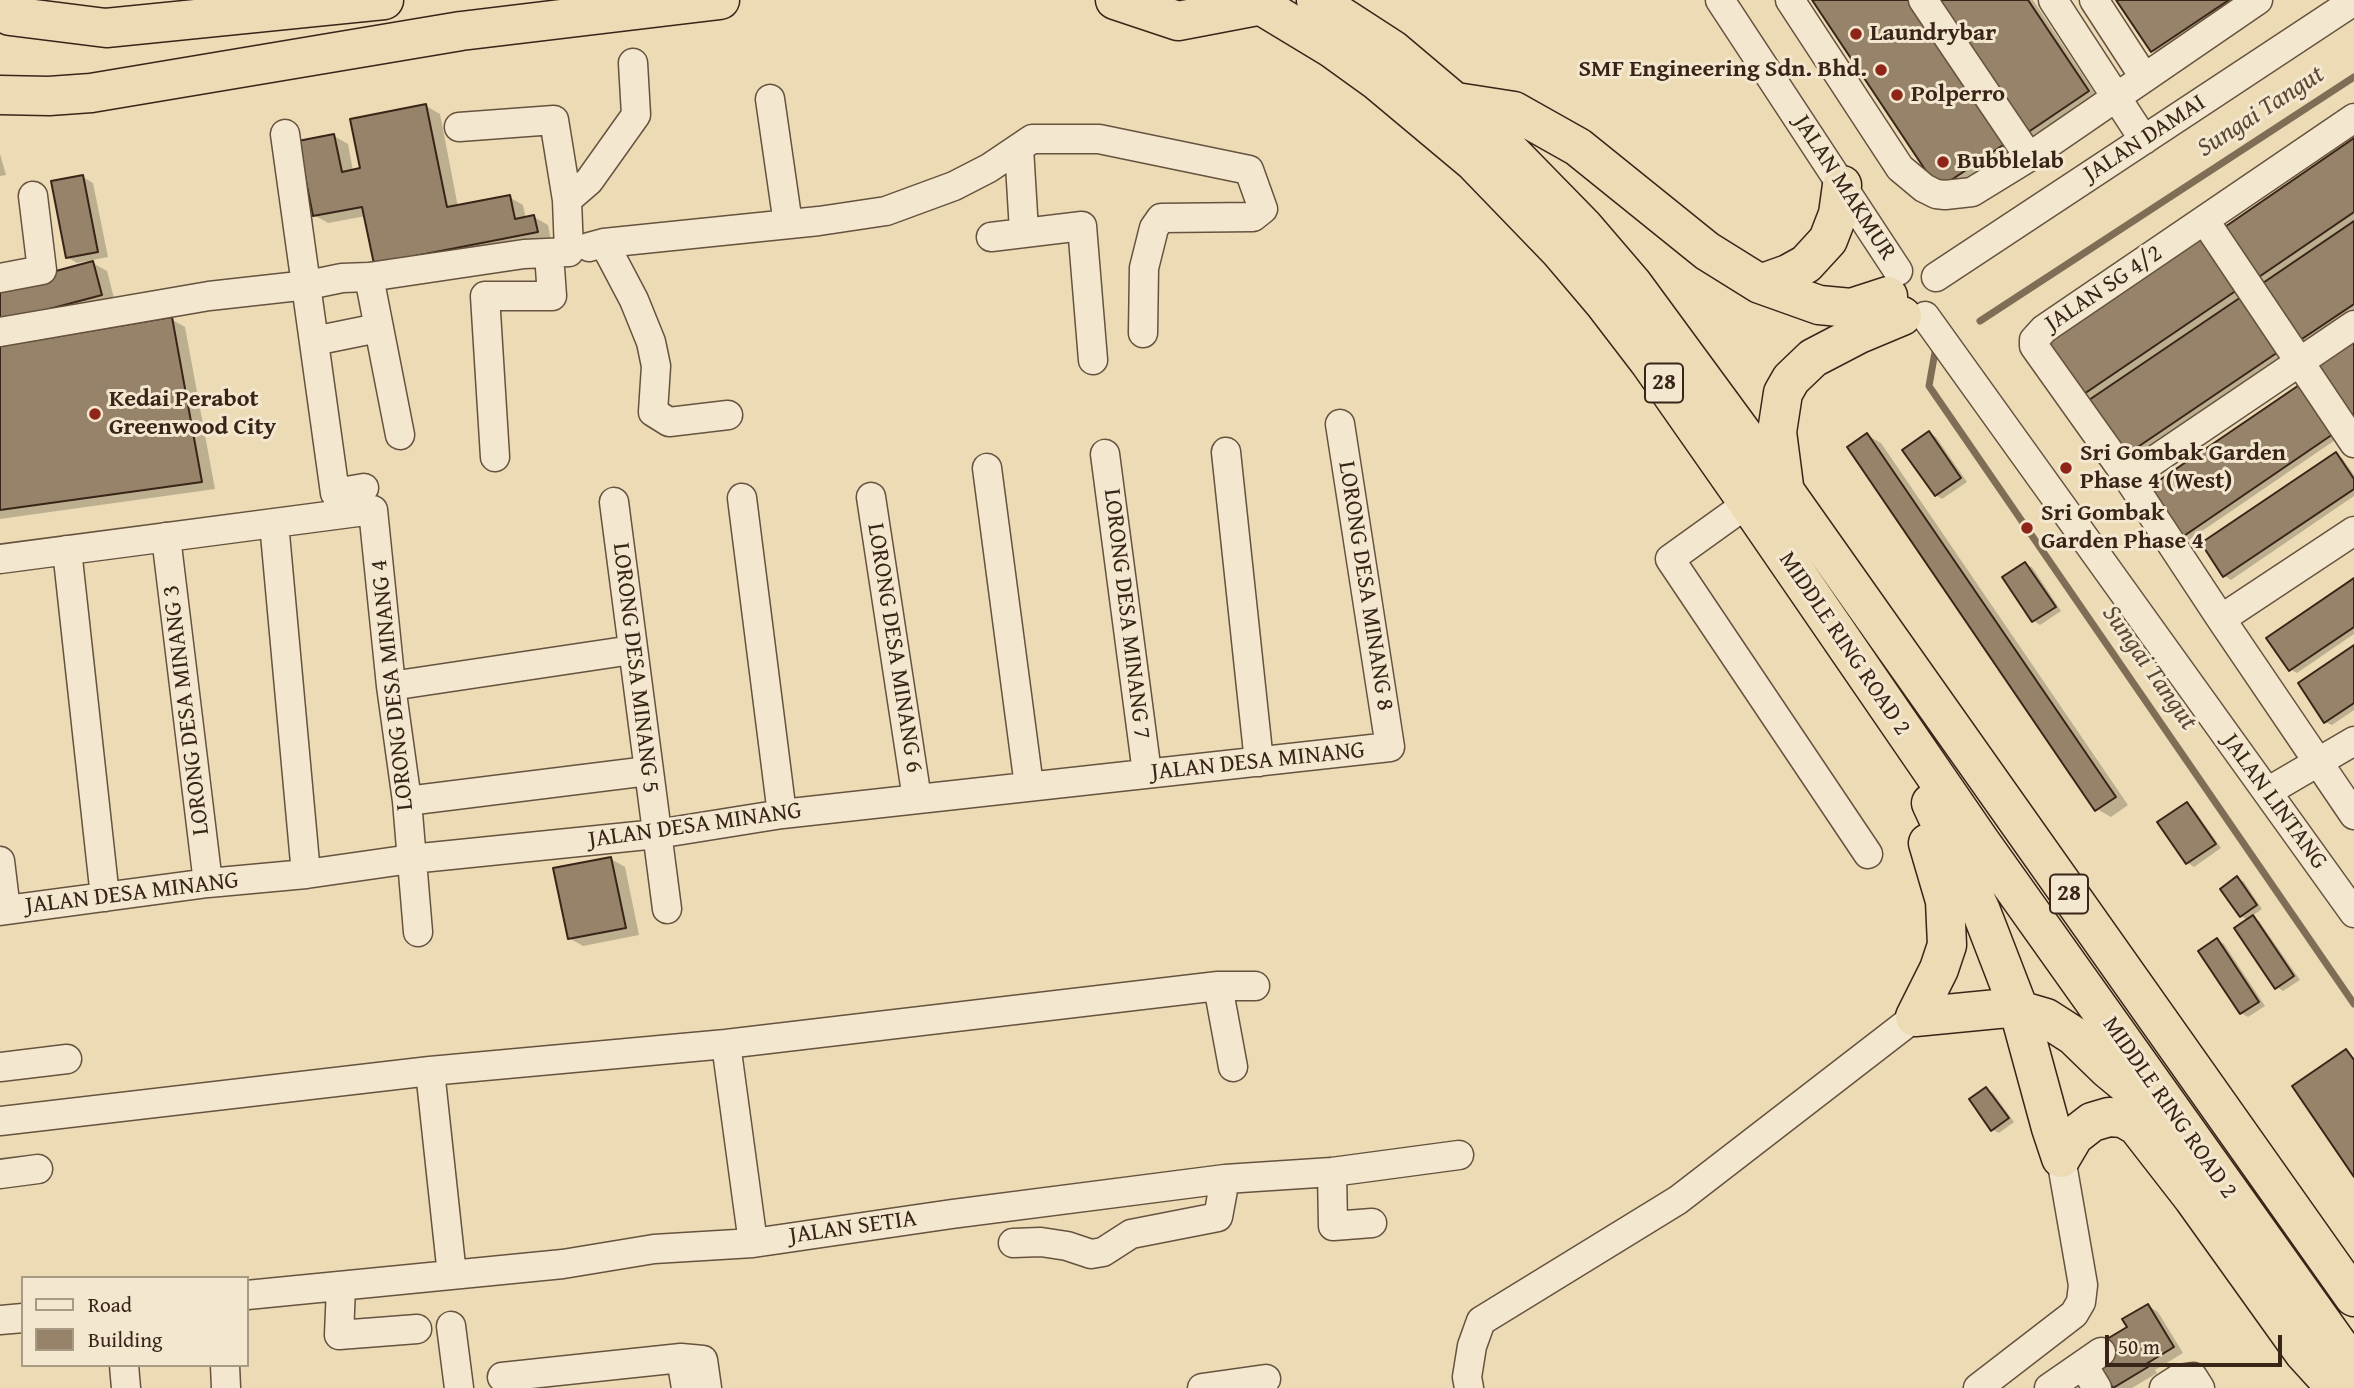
<!DOCTYPE html>
<style>
body{margin:0}
#map{position:relative;width:2354px;height:1388px;overflow:hidden;background:#ecdbb5;font-family:"Gentium Book Plus",serif}
canvas{display:block}
.legend{position:absolute;left:21px;top:1276px;width:228px;height:91px;box-sizing:border-box;background:#f3e8cf;border:2px solid #a99a86;margin:0;padding:9px 12px;list-style:none;font-size:21px;color:#392418}
.legend li{display:flex;align-items:center;gap:14px;height:35px}
.legend b{width:35px;border:2px solid #a99a86}
.scale{position:absolute;left:2105px;top:1335px;width:177px;height:32px;box-sizing:border-box;border:4px solid #392418;border-top:0;padding-left:9px;font-size:21px;line-height:24px;white-space:nowrap;color:#392418;-webkit-text-stroke:5px #f3e8cf;paint-order:stroke}
</style>
<div id="map">
<canvas width="2354" height="1388"></canvas>
<ul class="legend">
<li><b style="height:9px;background:#f3e8cf"></b>Road</li>
<li><b style="height:19px;background:#96836a"></b>Building</li>
</ul>
<div class="scale">50 m</div>
</div>
<script>
const ctx = document.querySelector('canvas').getContext('2d');
ctx.lineJoin = 'round';
function fillPath(path, color) { ctx.fillStyle = color; ctx.fill(path, 'evenodd'); }
const toPath = rows => new Path2D(rows.map(r => 'M' + r).join(''));
function stroke(path, color, width, dash) { ctx.strokeStyle = color; ctx.lineWidth = width; ctx.lineCap = dash ? 'butt' : 'round'; ctx.setLineDash(dash || []); ctx.stroke(path); }
function write(font, color, halo, rows, align = 'center') {
  ctx.font = font + ' "Gentium Book Plus",serif'; ctx.lineWidth = 6; ctx.setLineDash([]); ctx.textBaseline = 'middle'; ctx.strokeStyle = halo; ctx.fillStyle = color; for (const [text, x, y, turn = 0] of rows) {
    ctx.save(); ctx.translate(x, y); ctx.rotate((+turn || 0) * Math.PI / 180); ctx.textAlign = isNaN(turn) ? turn : align; if (halo) ctx.strokeText(text, 0, 0); ctx.fillText(text, 0, 0); ctx.restore();
  }
}
fillPath(toPath([
 [1814,0,2019,148,1950,194],
 [1932,0,2033,0,2098,98,2032,141],
 [2118,0,2267,0,2173,63,2153,51],
 [426,106,440,114,458,207,509,197,523,205,526,219,534,217,548,225,551,240,389,271,366,216,328,223,314,215,334,136,348,144,353,171,362,170],
 [2354,141,2354,311,2303,346,2254,280],
 [0,154,6,175,0,176],
 [83,177,93,183,108,257,77,263,67,257],
 [2207,236,2289,352,2131,460,2092,400,2083,395],
 [91,262,107,271,115,302,0,333],
 [171,319,185,327,215,489,0,519,0,347],
 [2305,383,2344,434,2186,542,2179,538],
 [1929,433,1936,437,1967,482,1942,499,1936,495],
 [1867,435,1881,443,2128,805,2111,817,2097,809],
 [2336,454,2342,458,2354,475,2354,496,2231,580,2225,576],
 [2025,564,2032,567,2061,611,2040,625,2034,621,2005,578],
 [2354,581,2354,634,2297,673,2290,669],
 [2354,647,2354,710,2332,725,2325,722],
 [2187,804,2193,808,2221,848,2194,867,2188,863,2160,823],
 [611,859,625,867,639,935,583,946,569,938],
 [2237,878,2244,882,2262,909,2252,916,2259,921,2300,980,2283,991,2277,987,2248,920,2241,916],
 [2217,940,2224,944,2265,1006,2248,1017,2241,1013],
 [1986,1089,1993,1093,2014,1122,1999,1133,1993,1130],
 [2148,1306,2158,1312,2183,1353,2155,1370,2157,1373,2132,1388,2116,1388,2114,1387,2129,1328]
]), '#0003');
stroke(toPath([
 [1980,321,2354,77],
 [1935,352,1929,386,2354,1004]
]), '#806d56', 7);
const building = toPath([
 [1812,0,1915,0,2009,141,1938,189,1812,0],
 [1930,0,2028,0,2089,91,2021,137,1930,0],
 [2116,0,2229,0,2151,52,2116,0],
 [426,104,447,207,510,195,515,219,534,215,538,232,374,264,362,207,313,216,298,141,334,134,342,172,360,168,350,119,426,104],
 [2354,138,2354,212,2253,281,2219,231,2354,138],
 [83,175,98,252,66,258,51,181,83,175],
 [2354,221,2354,304,2296,343,2257,287,2354,221],
 [2207,234,2243,286,2081,396,2046,344,2207,234],
 [93,261,102,295,0,322,0,286,93,261],
 [2247,293,2284,348,2123,457,2086,402,2247,293],
 [172,317,202,482,0,510,0,346,172,317],
 [2354,341,2354,425,2313,369,2354,341],
 [2305,381,2339,430,2178,540,2145,490,2305,381],
 [1929,431,1961,478,1935,496,1902,450,1929,431],
 [1867,433,2116,797,2095,811,1847,447,1867,433],
 [2336,452,2354,479,2354,489,2223,577,2201,543,2336,452],
 [2025,562,2056,607,2032,622,2002,577,2025,562],
 [2354,578,2354,627,2289,671,2266,638,2354,578],
 [2354,645,2354,703,2324,723,2298,683,2354,645],
 [2187,802,2216,844,2186,864,2157,822,2187,802],
 [611,857,626,928,568,939,553,868,611,857],
 [2237,876,2257,905,2240,917,2220,889,2237,876],
 [2253,915,2294,976,2275,989,2234,928,2253,915],
 [2217,938,2259,1002,2240,1014,2198,951,2217,938],
 [2346,1049,2354,1060,2354,1177,2292,1086,2346,1049],
 [1986,1087,2009,1118,1991,1131,1969,1099,1986,1087],
 [2148,1304,2174,1347,2146,1364,2148,1367,2113,1388,2097,1362,2102,1342,2127,1327,2122,1319,2148,1304]
]);
fillPath(building, '#96836a');
stroke(building, '#392418', 2);
const minor = toPath([
 [1720,0,1898,271],
 [1790,0,1900,168,1924,188,1936,194,1945,195,1972,192,2029,157,2258,0],
 [1923,0,2029,157],
 [2053,0,2144,140],
 [2094,0,2144,77],
 [770,99,788,224],
 [2354,118,2044,329,2034,340,2034,346,2128,478,2221,619,2354,815],
 [285,134,335,493,364,488],
 [1019,148,1024,231],
 [567,200,589,181,636,115,633,63],
 [2205,221,2354,443],
 [991,237,1082,226,1093,360],
 [604,243,819,221,886,211,954,186,989,168,1032,139,1099,139,1249,170,1263,209,1253,217,1161,218,1154,228,1144,268,1143,333],
 [589,247,604,243,634,300,651,342,656,366,653,412,669,422,728,415],
 [369,277,400,435],
 [1936,277,2354,1],
 [0,278,42,270,33,196],
 [1925,316,2354,913],
 [0,332,209,296,308,285,342,278,369,277,524,254,569,252,567,200,554,120,459,127],
 [314,341,378,328],
 [1226,452,1259,762],
 [1105,454,1147,773],
 [495,457,485,296,552,296,549,254],
 [987,468,1029,786],
 [2128,478,2354,325],
 [871,497,917,799],
 [742,498,782,814],
 [614,502,667,909],
 [1748,503,1670,559,1868,854],
 [274,523,306,874],
 [166,537,208,883],
 [67,550,105,897],
 [0,559,373,510,391,686,407,801,418,932],
 [2221,619,2354,531],
 [391,686,632,650],
 [2267,792,2354,741],
 [407,801,648,771],
 [0,861,6,910],
 [0,911,208,883,306,874,411,859,657,834,782,814,1390,747,1340,424],
 [1218,986,1233,1067],
 [726,1044,753,1243],
 [0,1067,67,1059],
 [430,1071,452,1275],
 [0,1121,430,1071,726,1044,1218,986,1255,986],
 [1332,1172,1333,1226,1372,1223],
 [0,1174,38,1169],
 [1013,1243,1041,1242,1067,1246,1091,1254,1103,1252,1131,1234,1218,1217,1225,1179],
 [341,1287,339,1335,417,1329],
 [247,1295,563,1264,654,1249,753,1243,952,1214,1225,1179,1332,1172,1459,1155],
 [0,1320,23,1318],
 [451,1326,459,1388],
 [681,1358,686,1388],
 [124,1365,126,1388],
 [225,1365,226,1388],
 [2083,1365,2097,1388],
 [502,1377,681,1358,703,1360,707,1388],
 [1202,1388,1266,1379],
 [1469,1388,1467,1377,1472,1346,1481,1321,1678,1200,1915,1017],
 [1978,1388,2074,1314,2081,1302,2083,1285,2061,1158],
 [2049,1388,2101,1352],
 [2164,1388,2178,1379,2193,1377,2200,1388]
]);
const highway = toPath([
 [1115,0,1178,21,1262,5],
 [1252,0,1333,49,1376,80,1474,162,1559,250,1604,303,1650,363,1748,503,1980,841,2354,1367],
 [1316,0,1393,50,1496,137,1584,227,1632,283,1784,490,2354,1297],
 [10,16,106,28,384,0],
 [0,95,49,96,91,93,461,31,720,0],
 [1456,102,1514,111,1578,147,1707,251,1760,284,1819,305,1851,308,1888,296],
 [1760,284,1788,274,1806,264,1828,240,1838,214,1842,185],
 [1784,486,1777,432,1783,393,1791,379,1813,358,1859,334,1902,316],
 [1931,803,1981,911,2018,1007,2051,1128,2061,1158],
 [1915,1017,2018,1007,2022,1011,2046,1018,2074,1036,2108,1069,2149,1103],
 [1915,1017,1939,969,1947,945,1945,901,1928,843],
 [2061,1158,2074,1136,2092,1122,2109,1117,2123,1118,2137,1126,2193,1198,2304,1353,2336,1388]
]);
stroke(minor, '#66523f', 31);
stroke(highway, '#392418', 41);
stroke(minor, '#f3e8cf', 28);
stroke(highway, '#ecdbb5', 38);
for (const [x, y, r, color] of [
 [1856,34,7,"#8f2418"],
 [1881,70,7,"#8f2418"],
 [1897,95,7,"#8f2418"],
 [1943,162,7,"#8f2418"],
 [95,414,7,"#8f2418"],
 [2066,468,7,"#8f2418"],
 [2027,528,7,"#8f2418"]
]) { const dot = new Path2D(); dot.arc(x, y, r, 0, 2 * Math.PI); ctx.fillStyle = color; ctx.fill(dot); stroke(dot, '#f3e8cf', 2.5); }
for (const [x, y, w] of [
 [1664,383,38],
 [2069,894,38]
]) { const box = new Path2D(); box.roundRect(x - w / 2, y - 19.5, w, 39, 5); ctx.fillStyle = '#f3e8cf'; ctx.fill(box); stroke(box, '#392418', 2); }
write('bold 23px', '#392418', null, [
 ["28",1664,383],
 ["28",2069,894]
]);
write('bold 24px', '#392418', '#f3e8cf', [
 ["Laundrybar",1870,34],
 ["SMF Engineering Sdn. Bhd.",1867,70,"right"],
 ["Polperro",1911,95],
 ["Bubblelab",1957,162],
 ["Kedai Perabot",109,400],
 ["Greenwood City",109,428],
 ["Sri Gombak Garden",2080,454],
 ["Phase 4 (West)",2080,482],
 ["Sri Gombak",2041,514],
 ["Garden Phase 4",2041,542]
], 'left');
write('24px', '#392418', '#f3e8cf', [
 ["JALAN DAMAI",2145,139,-33],
 ["JALAN MAKMUR",1844,188,57],
 ["JALAN SG 4/2",2104,289,-34],
 ["LORONG DESA MINANG 8",1365,586,81],
 ["LORONG DESA MINANG 7",1126,614,83],
 ["MIDDLE RING ROAD 2",1844,644,56],
 ["LORONG DESA MINANG 6",894,648,81],
 ["LORONG DESA MINANG 5",635,668,83],
 ["LORONG DESA MINANG 4",393,685,-96],
 ["LORONG DESA MINANG 3",187,710,-97],
 ["JALAN DESA MINANG",1258,762,-6],
 ["JALAN LINTANG",2274,802,54],
 ["JALAN DESA MINANG",695,826,-8],
 ["JALAN DESA MINANG",132,894,-7],
 ["MIDDLE RING ROAD 2",2169,1108,55],
 ["JALAN SETIA",853,1228,-8]
]);
write('italic 26px', '#5c4837', '#f3e8cf', [
 ["Sungai Tangut",2261,112,-33],
 ["Sungai Tangut",2149,668,55]
]);
</script>
